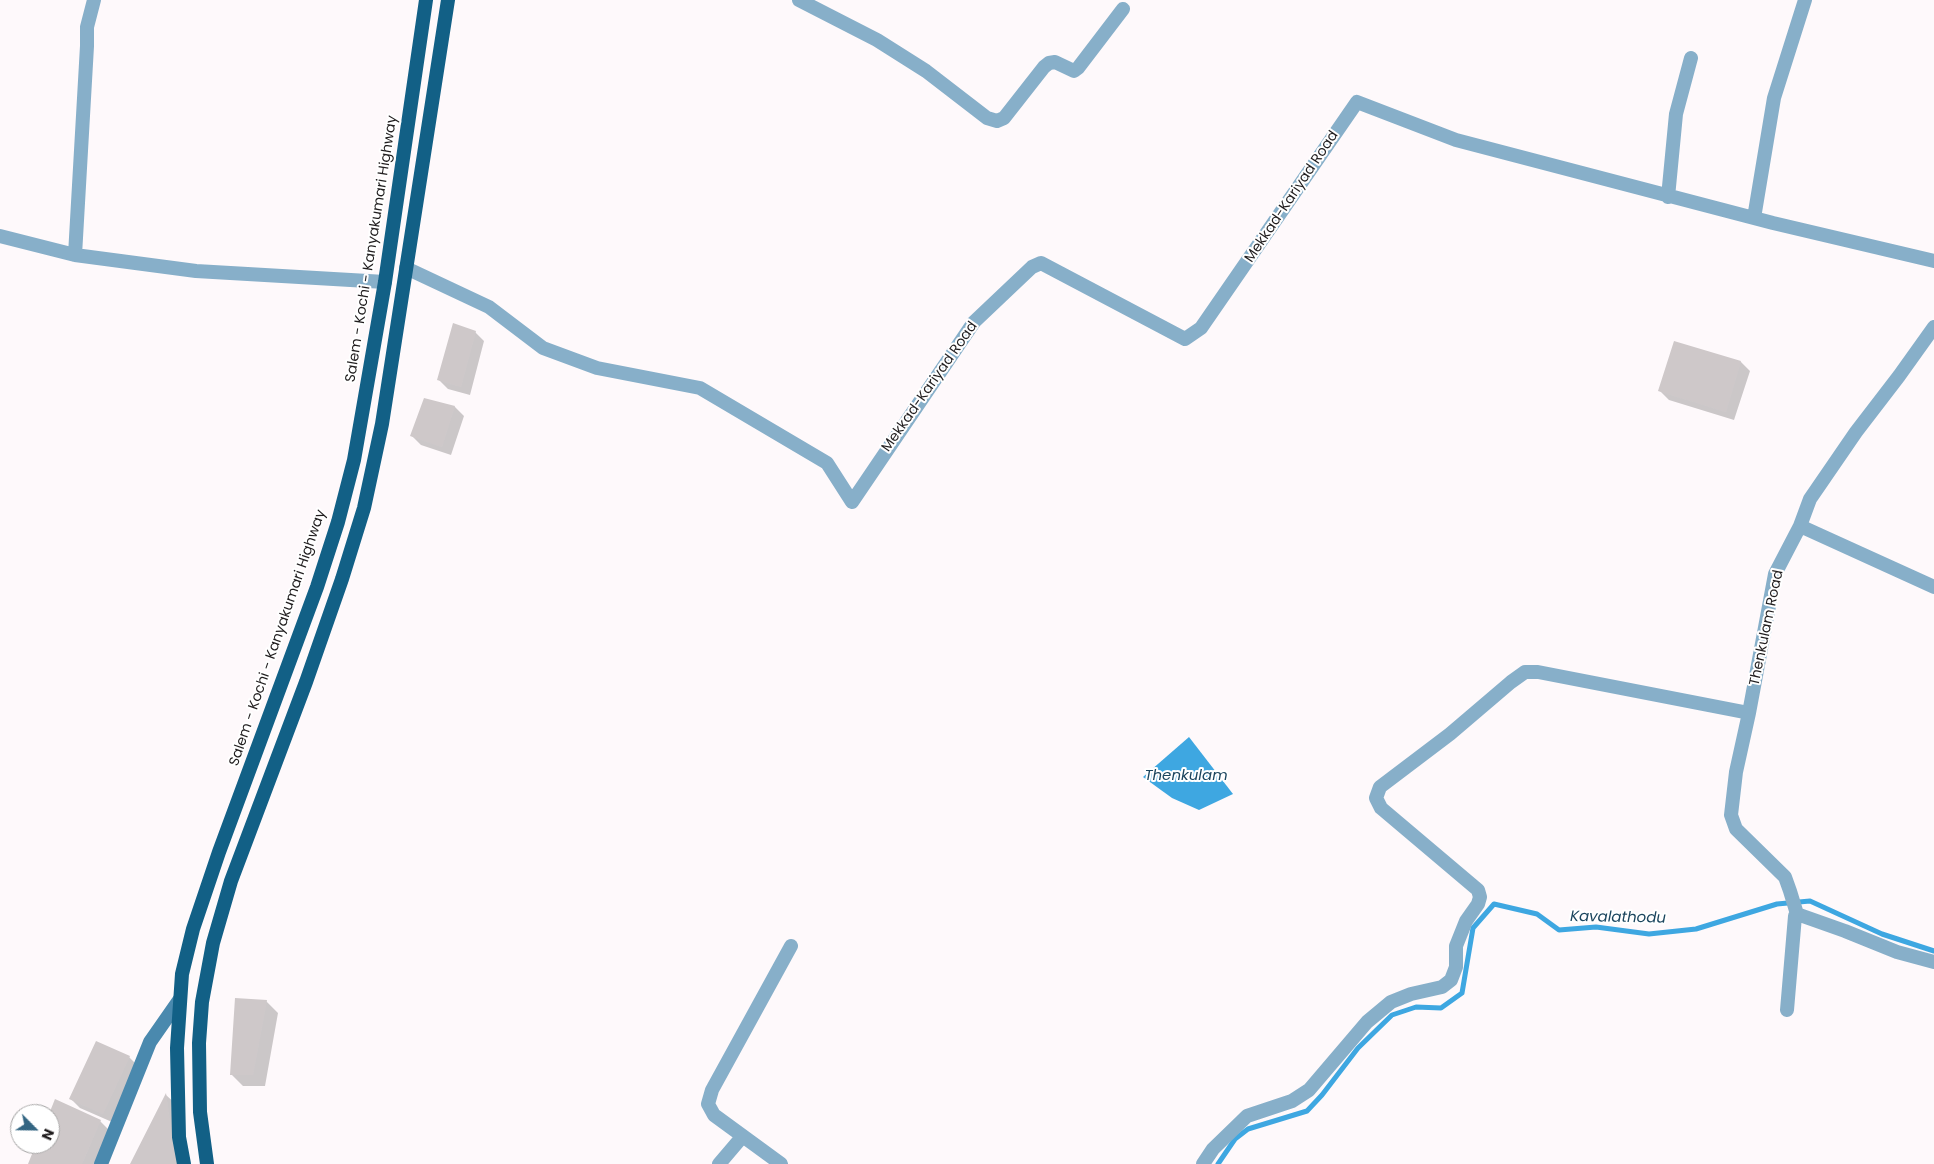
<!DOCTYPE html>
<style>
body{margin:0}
#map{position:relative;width:1934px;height:1164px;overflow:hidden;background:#fef9fb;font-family:Poppins,sans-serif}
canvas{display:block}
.north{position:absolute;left:10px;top:1104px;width:50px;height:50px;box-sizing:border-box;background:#fff;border:1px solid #a6a5a5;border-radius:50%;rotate:113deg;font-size:14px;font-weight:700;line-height:20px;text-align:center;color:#201d1e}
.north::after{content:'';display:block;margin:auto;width:18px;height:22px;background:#346683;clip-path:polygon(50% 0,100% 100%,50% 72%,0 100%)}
</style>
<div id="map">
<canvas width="1934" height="1164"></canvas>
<div class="north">N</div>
</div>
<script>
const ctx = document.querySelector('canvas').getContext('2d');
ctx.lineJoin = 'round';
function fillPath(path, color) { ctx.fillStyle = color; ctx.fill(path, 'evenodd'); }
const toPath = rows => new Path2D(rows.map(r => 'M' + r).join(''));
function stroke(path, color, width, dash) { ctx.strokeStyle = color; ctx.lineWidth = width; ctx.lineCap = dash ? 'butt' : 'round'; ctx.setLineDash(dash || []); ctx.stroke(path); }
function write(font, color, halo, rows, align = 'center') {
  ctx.font = font + ' Poppins,sans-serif'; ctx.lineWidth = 4; ctx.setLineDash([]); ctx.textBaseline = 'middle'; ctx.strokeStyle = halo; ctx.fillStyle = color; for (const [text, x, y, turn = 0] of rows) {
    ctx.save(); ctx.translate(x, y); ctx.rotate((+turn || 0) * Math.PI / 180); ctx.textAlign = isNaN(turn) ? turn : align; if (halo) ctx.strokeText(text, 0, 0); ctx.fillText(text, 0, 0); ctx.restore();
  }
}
fillPath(toPath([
 [1189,737,1233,794,1199,810,1172,798,1143,777]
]), '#3ea7e1');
fillPath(toPath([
 [475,332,484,341,470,395,448,389,439,380],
 [1675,342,1741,362,1750,371,1734,420,1669,400,1660,391],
 [425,399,455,407,464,416,451,455,421,445,412,436],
 [266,1001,278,1013,265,1086,243,1086,231,1074],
 [129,1057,138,1066,112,1122,80,1108,71,1099],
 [166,1095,178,1106,186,1164,131,1164],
 [55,1101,100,1121,112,1133,99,1164,30,1164,38,1144,50,1144,50,1114]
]), '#0003');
stroke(toPath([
 [1218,1164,1235,1139,1248,1129,1307,1111,1322,1095,1358,1048,1392,1015,1416,1007,1441,1008,1462,993,1473,928,1494,904,1537,914,1559,930,1596,927,1649,934,1696,929,1777,904,1810,901,1882,934,1934,951]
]), '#3ea7e1', 5);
fillPath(toPath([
 [453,323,476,331,461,387,437,380],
 [1674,341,1741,361,1726,412,1658,391],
 [424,398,455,406,442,447,410,436],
 [235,998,267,1000,253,1075,230,1075],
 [96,1041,130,1056,103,1114,69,1099],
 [166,1093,176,1164,130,1164],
 [55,1099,101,1120,82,1164,28,1164,36,1144,50,1144,50,1114,49,1114]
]), '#cec8c9');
stroke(toPath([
 [799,0,877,40,926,71,987,118,997,121,1004,118,1044,67,1049,63,1055,62,1074,71,1078,68,1123,9],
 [1668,197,1676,114,1691,58],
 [1754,218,1774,98,1805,0],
 [0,236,75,255,196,271,385,282],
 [75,255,87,46,87,27,94,0],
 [406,268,489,307,543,348,597,368,700,388,827,463,852,502,974,322,1032,267,1041,263,1185,339,1201,328,1357,102,1456,140,1773,223,1934,261],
 [1800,526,1934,587],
 [1797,914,1845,931,1897,952,1934,962],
 [1787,1010,1795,916,1797,914,1790,891,1785,877,1736,829,1731,815,1736,772,1749,713,1775,574,1800,526,1810,499,1856,432,1899,376,1934,327],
 [719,1164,742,1137],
 [781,1164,714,1115,708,1104,712,1090,791,946],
 [1203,1164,1213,1149,1247,1116,1292,1101,1309,1090,1367,1022,1391,1002,1411,994,1442,987,1451,980,1456,967,1456,946,1466,921,1478,904,1480,897,1478,890,1381,808,1376,798,1380,787,1450,734,1511,682,1525,672,1538,672,1749,713]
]), '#87afc9', 14);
stroke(toPath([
 [101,1164,150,1042,180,999]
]), '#4a89ae', 14);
stroke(toPath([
 [184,1164,179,1137,177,1048,182,974,193,929,219,852,317,587,338,522,354,460,385,282,426,0],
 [207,1164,200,1112,199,1043,202,1002,213,943,231,881,306,682,342,579,364,508,382,424,448,0]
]), '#126086', 14);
write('14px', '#201d1e', '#fff', [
 ["Mekkad-Kariyad Road",1292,197,-56],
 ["Salem - Kochi - Kanyakumari Highway",372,249,-81],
 ["Mekkad-Kariyad Road",930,387,-55],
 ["Thenkulam Road",1767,628,-78],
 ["Salem - Kochi - Kanyakumari Highway",278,638,-71]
]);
write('italic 15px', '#1b455e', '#fff', [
 ["Thenkulam",1186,776],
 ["Kavalathodu",1618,918,1]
]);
</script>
